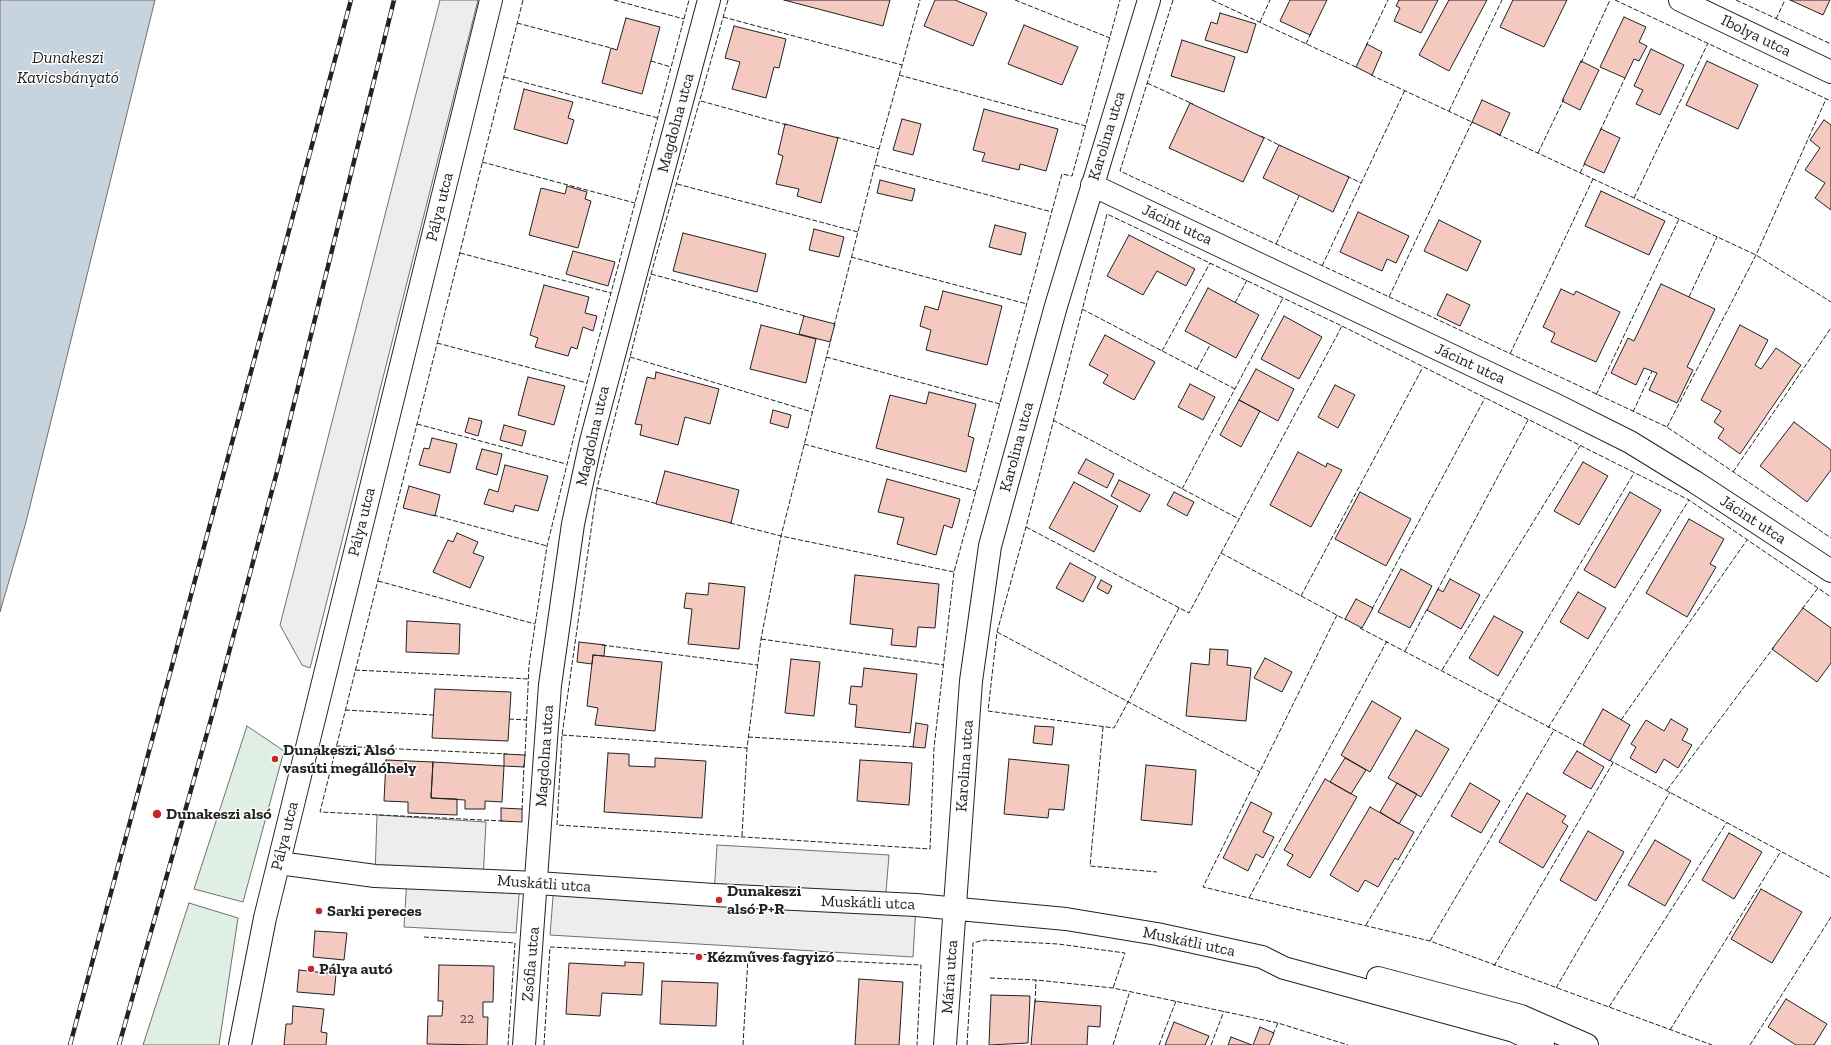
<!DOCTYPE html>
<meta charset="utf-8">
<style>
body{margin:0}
canvas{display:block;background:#fff}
</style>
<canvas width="1831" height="1045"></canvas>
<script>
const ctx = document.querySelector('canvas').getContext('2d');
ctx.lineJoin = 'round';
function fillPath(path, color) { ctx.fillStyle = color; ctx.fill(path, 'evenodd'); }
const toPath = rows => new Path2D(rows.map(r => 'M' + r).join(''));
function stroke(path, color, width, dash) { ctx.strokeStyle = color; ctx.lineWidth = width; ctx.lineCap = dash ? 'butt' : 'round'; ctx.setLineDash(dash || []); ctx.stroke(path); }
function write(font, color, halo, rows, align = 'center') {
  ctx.font = font + ' "Zilla Slab",serif'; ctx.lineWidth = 3; ctx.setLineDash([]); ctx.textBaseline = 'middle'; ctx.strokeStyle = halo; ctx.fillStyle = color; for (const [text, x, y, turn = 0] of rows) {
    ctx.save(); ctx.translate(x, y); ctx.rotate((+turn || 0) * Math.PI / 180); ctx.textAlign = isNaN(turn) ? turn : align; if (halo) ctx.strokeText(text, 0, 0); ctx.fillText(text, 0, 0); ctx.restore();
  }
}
const green = toPath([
 [247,726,284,751,243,902,194,889,247,726],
 [189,903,238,918,219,1045,143,1045,189,903]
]);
fillPath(green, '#e0efe3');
stroke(green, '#6f6f6f', 1);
const parking = toPath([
 [440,0,478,0,310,668,302,665,280,625,440,0],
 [377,815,486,822,483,880,520,883,516,933,404,927,407,877,375,876,377,815],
 [717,845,889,855,885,904,916,905,913,957,550,935,554,884,714,895,717,845]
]);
fillPath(parking, '#ededed');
stroke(parking, '#6f6f6f', 1);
const water = toPath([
 [0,0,155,0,26,522,0,612,0,0]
]);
fillPath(water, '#c7d3dd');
stroke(water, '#6f6f6f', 1);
const building = toPath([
 [784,0,890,0,883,26,784,0],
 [935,0,955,0,987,13,973,46,924,26,935,0],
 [1290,0,1327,0,1310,35,1280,21,1290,0],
 [1399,0,1438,0,1421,33,1394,21,1400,8,1396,6,1399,0],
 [1449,0,1487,0,1449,71,1419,55,1449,0],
 [1513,0,1567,0,1544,47,1500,27,1513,0],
 [1790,0,1830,0,1823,15,1790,0],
 [1220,13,1256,24,1247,53,1205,40,1211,22,1217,24,1220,13],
 [1624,17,1646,27,1639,42,1647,46,1639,61,1634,59,1625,78,1600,67,1624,17],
 [626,18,660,27,642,94,602,83,611,48,617,50,626,18],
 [1024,25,1078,47,1062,85,1008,64,1024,25],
 [734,26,786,39,779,68,774,67,766,98,732,89,740,62,725,58,734,26],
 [1182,40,1235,57,1224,92,1171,76,1182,40],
 [1367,44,1382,52,1372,75,1356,67,1367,44],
 [1651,49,1684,65,1660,115,1636,104,1643,90,1634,86,1651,49],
 [1581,61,1599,70,1580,110,1562,101,1581,61],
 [1707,61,1758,85,1738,129,1686,105,1707,61],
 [524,89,573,102,568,118,574,120,567,144,514,129,524,89],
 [1482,100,1510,113,1500,135,1472,122,1482,100],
 [1190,103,1264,138,1243,182,1169,148,1190,103],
 [984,109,1058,129,1046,171,1020,164,1019,170,982,161,985,153,973,150,984,109],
 [902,119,921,124,913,155,893,150,902,119],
 [1824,120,1831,125,1831,210,1815,198,1825,183,1805,170,1820,148,1810,140,1824,120],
 [785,124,838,138,821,203,797,196,799,189,776,184,783,156,778,154,785,124],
 [1601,129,1620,138,1604,173,1584,164,1601,129],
 [1279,145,1349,177,1333,212,1263,178,1279,145],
 [880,180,915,189,912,201,877,193,880,180],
 [567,186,587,192,585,199,591,201,578,248,529,235,541,188,565,194,567,186],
 [1601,191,1665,221,1649,255,1585,226,1601,191],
 [1358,212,1409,236,1396,263,1387,259,1382,271,1340,252,1358,212],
 [1439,220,1481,241,1467,271,1424,251,1439,220],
 [995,225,1026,233,1021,255,989,247,995,225],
 [814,229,844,237,839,257,809,250,814,229],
 [683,233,766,254,757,292,673,271,683,233],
 [1129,235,1195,269,1186,286,1157,271,1143,295,1107,276,1129,235],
 [573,251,615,262,608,286,566,274,573,251],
 [1661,284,1715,309,1687,367,1693,370,1677,403,1649,390,1657,373,1644,368,1636,385,1611,373,1628,338,1634,341,1661,284],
 [544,285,589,297,585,313,597,316,593,331,583,327,577,349,571,347,568,356,535,347,538,338,530,335,544,285],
 [1208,288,1259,315,1236,358,1185,331,1208,288],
 [1561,289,1574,295,1576,291,1620,312,1596,362,1551,342,1555,333,1543,327,1561,289],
 [943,291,1002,306,987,365,926,350,931,330,920,326,925,306,938,310,943,291],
 [1447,294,1470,305,1460,326,1437,315,1447,294],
 [804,316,835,324,830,342,799,334,804,316],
 [1284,316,1322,337,1299,379,1261,359,1284,316],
 [761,325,816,339,806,383,750,369,761,325],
 [1740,325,1768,340,1755,365,1761,369,1776,348,1801,365,1740,454,1718,438,1724,429,1714,422,1721,411,1701,400,1740,325],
 [1105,335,1155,362,1134,400,1103,383,1108,375,1089,365,1105,335],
 [1256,369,1294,389,1278,421,1239,400,1256,369],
 [656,372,719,389,710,424,685,417,678,445,640,435,642,425,635,424,647,377,655,379,656,372],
 [528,377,565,386,554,425,518,415,528,377],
 [1190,384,1215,397,1203,420,1178,407,1190,384],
 [1335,385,1355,395,1338,428,1318,417,1335,385],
 [929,392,976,404,968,436,974,438,966,472,876,448,890,395,926,404,929,392],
 [1239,400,1260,411,1241,447,1220,435,1239,400],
 [773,410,791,415,788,428,770,423,773,410],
 [469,418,482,421,478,436,465,432,469,418],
 [1794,422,1831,450,1831,470,1807,502,1760,466,1794,422],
 [504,425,526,431,522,446,500,440,504,425],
 [432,438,457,444,450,473,419,465,424,448,429,449,432,438],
 [482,449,502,454,497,475,476,469,482,449],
 [1298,452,1326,467,1327,463,1342,470,1311,527,1270,505,1298,452],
 [1086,459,1114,474,1107,488,1078,473,1086,459],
 [1583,462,1608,476,1579,525,1554,511,1583,462],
 [505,465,548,476,538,511,515,505,513,512,484,504,489,489,498,492,505,465],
 [665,471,739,490,731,523,656,504,665,471],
 [887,479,960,499,952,528,944,525,936,555,897,544,904,518,878,512,887,479],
 [1119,480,1150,495,1140,512,1111,496,1119,480],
 [1074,482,1118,506,1094,552,1049,528,1074,482],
 [409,486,440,495,435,516,403,508,409,486],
 [1174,492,1194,502,1187,516,1167,505,1174,492],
 [1360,492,1411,519,1386,566,1335,539,1360,492],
 [1630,492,1661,510,1615,588,1584,570,1630,492],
 [1689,519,1724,539,1710,564,1716,567,1687,617,1646,593,1689,519],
 [457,533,478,542,473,553,484,557,470,588,433,572,448,540,453,542,457,533],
 [1070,563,1096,577,1083,602,1056,588,1070,563],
 [1401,569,1432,586,1410,628,1378,612,1401,569],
 [855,575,939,584,935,628,918,627,916,647,891,645,893,629,850,624,855,575],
 [1450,579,1480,595,1461,629,1427,610,1438,589,1443,592,1450,579],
 [1101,580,1112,586,1108,594,1097,588,1101,580],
 [709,583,745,587,739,649,688,644,692,609,684,608,686,593,708,595,709,583],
 [1578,592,1606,608,1588,639,1560,622,1578,592],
 [1356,599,1373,608,1362,628,1345,619,1356,599],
 [1803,608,1831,628,1831,663,1817,682,1772,649,1803,608],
 [1494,616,1523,632,1498,676,1469,658,1494,616],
 [407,621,460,624,459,654,406,652,407,621],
 [579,642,605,645,604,656,593,655,592,664,577,662,579,642],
 [1210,649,1228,650,1227,665,1251,668,1246,721,1186,716,1191,663,1209,665,1210,649],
 [593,655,662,662,655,731,595,725,598,708,587,706,593,655],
 [1265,658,1292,672,1282,692,1254,678,1265,658],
 [791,659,820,662,814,716,785,713,791,659],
 [864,668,917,674,910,733,855,727,857,705,849,704,851,686,862,687,864,668],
 [435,689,511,692,508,741,432,738,435,689],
 [1372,701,1401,718,1370,772,1341,755,1372,701],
 [1603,709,1630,725,1610,761,1583,745,1603,709],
 [1671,719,1688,729,1682,740,1692,745,1678,768,1664,759,1656,773,1630,758,1636,747,1631,744,1646,720,1664,731,1671,719],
 [916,723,928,725,925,748,913,747,916,723],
 [1035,726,1054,727,1052,745,1033,743,1035,726],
 [1416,730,1449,749,1421,797,1388,778,1416,730],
 [1577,751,1604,767,1591,789,1563,773,1577,751],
 [608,753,629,754,629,766,655,767,655,758,706,761,702,818,604,812,608,753],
 [504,754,525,755,524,767,504,766,504,754],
 [1345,758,1366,770,1351,794,1330,782,1345,758],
 [1009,759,1069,765,1064,810,1049,809,1048,818,1004,814,1009,759],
 [386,760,433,762,431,798,457,799,457,815,408,813,408,802,384,801,386,760],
 [860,760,912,763,909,805,857,801,860,760],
 [433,762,504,766,502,802,485,801,485,809,465,809,465,800,431,798,433,762],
 [1146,765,1196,770,1192,825,1141,820,1146,765],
 [1325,779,1357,797,1310,878,1287,865,1293,855,1284,850,1325,779],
 [1397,783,1417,794,1399,824,1380,812,1397,783],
 [1470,783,1500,801,1481,833,1451,816,1470,783],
 [1527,793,1566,816,1562,822,1568,826,1543,868,1499,842,1527,793],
 [1251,802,1272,813,1263,832,1274,837,1263,858,1256,854,1248,871,1223,858,1251,802],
 [1370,807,1414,832,1398,860,1395,858,1378,887,1365,880,1358,892,1330,875,1370,807],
 [501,808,522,809,522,822,501,821,501,808],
 [1588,831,1624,852,1596,901,1560,880,1588,831],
 [1729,833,1762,852,1734,899,1702,880,1729,833],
 [1655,840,1691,861,1665,906,1628,885,1655,840],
 [1761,889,1802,912,1772,963,1731,939,1761,889],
 [315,931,347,933,344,960,313,957,315,931],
 [625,962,644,963,642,995,602,993,600,1016,566,1014,569,963,625,966,625,962],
 [439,965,494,966,493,1002,483,1002,483,1017,488,1017,487,1045,427,1044,428,1016,442,1016,443,1001,438,1001,439,965],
 [299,970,336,974,334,995,297,992,299,970],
 [859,979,903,982,899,1045,855,1045,859,979],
 [662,981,718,983,716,1026,660,1024,662,981],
 [991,995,1030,996,1028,1043,989,1045,991,995],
 [1786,999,1827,1024,1814,1045,1796,1045,1768,1027,1786,999],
 [1035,1001,1101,1006,1100,1027,1088,1026,1087,1045,1031,1045,1035,1001],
 [293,1006,324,1009,321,1032,327,1033,326,1045,284,1045,286,1024,292,1024,293,1006],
 [1174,1022,1209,1036,1205,1045,1165,1045,1174,1022],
 [1260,1027,1274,1033,1269,1045,1253,1045,1260,1027],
 [1231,1037,1252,1045,1228,1045,1231,1037]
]);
fillPath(building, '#f3c9c0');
stroke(building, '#222', 1);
const minor = toPath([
 [1680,0,1831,72],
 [1092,185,1554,404,1630,442,1695,482,1831,571],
 [279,863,375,876,537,883,714,895,916,905,1066,919,1157,934,1262,957,1284,968,1514,1031,1543,1045],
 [1378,978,1521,1016,1587,1045],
 [524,1045,550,685,573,524,591,441,709,0],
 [945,1045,971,681,990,546,1056,306,1149,0]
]);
const tertiary = toPath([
 [240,1045,265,918,491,0]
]);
stroke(minor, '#222', 24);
stroke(tertiary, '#222', 24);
stroke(minor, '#fff', 22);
stroke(tertiary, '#fff', 22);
const rail = toPath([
 [70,1045,351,0],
 [119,1045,215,705,278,468,394,0]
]);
stroke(rail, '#222', 4.5);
stroke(rail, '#fff', 3, [9]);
stroke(toPath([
 [614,0,684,19],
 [728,0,651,274,597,488,562,735,557,825,930,849,934,748,954,572,1062,174,1072,176,1120,0],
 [1015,0,1110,38],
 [1173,0,1120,171,1667,427,1831,538],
 [1212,0,1358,68],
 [1615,0,1831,101],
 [1736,0,1831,44],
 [723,17,902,65],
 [1776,19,1785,0],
 [1260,22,1270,0],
 [517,23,611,48],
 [1306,44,1311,33],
 [1366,46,1388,0],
 [651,61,671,67],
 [1581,63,1610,0],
 [899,75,1086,126],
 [1371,75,1474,123],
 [504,77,658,118],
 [1147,83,1193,104],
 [701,101,787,125],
 [1449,111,1502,0],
 [1600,131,1625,78],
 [1497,134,1756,255,1831,302],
 [1261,136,1281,146],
 [836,137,879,149],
 [1538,153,1564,99],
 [482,162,635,203],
 [875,165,1052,212],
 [1580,173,1585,163],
 [1347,176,1361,183],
 [677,184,858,232],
 [1634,198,1708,43],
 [1276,244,1299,196],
 [460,253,611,293],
 [851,257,1027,304],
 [1322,266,1405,90],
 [651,274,805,316],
 [1389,297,1472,122],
 [1689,297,1717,237],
 [1235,303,1247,280],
 [1082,309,1235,389],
 [834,326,879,149,920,0],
 [437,343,587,383],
 [1162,351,1210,263],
 [1510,354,1593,179],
 [630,357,812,412],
 [826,357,1000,404],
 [1197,369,1210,345],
 [1596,395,1679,219],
 [1633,412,1652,371],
 [1053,420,1239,519],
 [417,424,566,464],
 [1667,427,1756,255,1826,99],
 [804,444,976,491],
 [1733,472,1831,328],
 [597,488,658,504],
 [1182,489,1283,298],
 [433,515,547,546],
 [730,523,781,536,954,572],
 [1026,527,1189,613,1342,326],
 [1221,553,1346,620],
 [378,581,535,624],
 [1437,591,1528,420],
 [1301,596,1423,367],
 [1179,608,1114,728,988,711,997,632,1026,527,1107,214,1342,326,1689,500,1831,597],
 [1372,609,1485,398],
 [1802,609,1818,588],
 [1337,615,1203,887,1430,941,1712,1045],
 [1360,628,1585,746],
 [997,632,1260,772],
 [761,639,944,665],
 [602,645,757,665],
 [1405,651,1427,609],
 [355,670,529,679],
 [1442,670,1580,446],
 [345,710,433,715],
 [509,719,527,720],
 [1621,720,1747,540],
 [1103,727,1090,866,1157,872],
 [1548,728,1689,500],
 [562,735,747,748],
 [748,737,916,747],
 [336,746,507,754],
 [525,756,529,665,547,546,587,383,689,0],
 [1609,760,1831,878],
 [1667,790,1774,647],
 [522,810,524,764],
 [503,821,320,812,523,0],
 [742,836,747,748,761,639,781,536,831,339],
 [1249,898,1387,641],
 [1366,925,1634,473],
 [424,937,515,943,508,1045],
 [1430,941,1554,730],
 [1494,966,1614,761],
 [990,978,1036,980,1113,988,1278,1023,1348,1045],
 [1556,988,1670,792],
 [1035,1003,1036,980],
 [1609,1007,1727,822],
 [1670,1030,1781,851],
 [1273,1034,1278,1023],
 [544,1045,550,947,921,965,917,1045],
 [743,1045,748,957],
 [967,1045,973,943,984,940,1058,944,1125,953,1113,988],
 [1113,1045,1130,991],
 [1159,1045,1176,1001],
 [1211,1045,1224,1011],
 [1750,1045,1831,917]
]), '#222', 1, [5, 2]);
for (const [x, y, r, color] of [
 [275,759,4,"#c62828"],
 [157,814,5,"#c62828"],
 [719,900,4,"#c62828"],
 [319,911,4,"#c62828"],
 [699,957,4,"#c62828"],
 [311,969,4,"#c62828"]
]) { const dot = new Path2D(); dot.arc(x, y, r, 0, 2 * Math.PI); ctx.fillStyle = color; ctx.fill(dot); stroke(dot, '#fff', 1.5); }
write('14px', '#564c4a', null, [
 ["22",467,1019]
]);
write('16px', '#222', '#fff', [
 ["Ibolya utca",1756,36,26],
 ["Magdolna utca",676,123,-75],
 ["Karolina utca",1107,136,-73],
 ["Pálya utca",440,207,-76],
 ["Jácint utca",1177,225,25],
 ["Jácint utca",1470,364,25],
 ["Magdolna utca",593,436,-77],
 ["Karolina utca",1017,447,-75],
 ["Jácint utca",1753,520,33],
 ["Pálya utca",362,522,-76],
 ["Magdolna utca",545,756,-86],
 ["Karolina utca",965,766,-86],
 ["Pálya utca",285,836,-76],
 ["Muskátli utca",544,884,4],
 ["Muskátli utca",868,903,2],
 ["Muskátli utca",1189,942,12],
 ["Zsófia utca",531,964,-85],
 ["Mária utca",950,977,-86]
]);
write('bold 16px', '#222', '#fff', [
 ["Dunakeszi, Alsó",283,750],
 ["vasúti megállóhely",283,768],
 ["Dunakeszi alsó",166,814],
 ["Dunakeszi",727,891],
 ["alsó P+R",727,909],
 ["Sarki pereces",327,911],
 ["Kézműves fagyizó",707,957],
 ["Pálya autó",319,969]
], 'left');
write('italic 17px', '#222', '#fff', [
 ["Dunakeszi",68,58],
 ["Kavicsbányató",68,78]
]);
</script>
